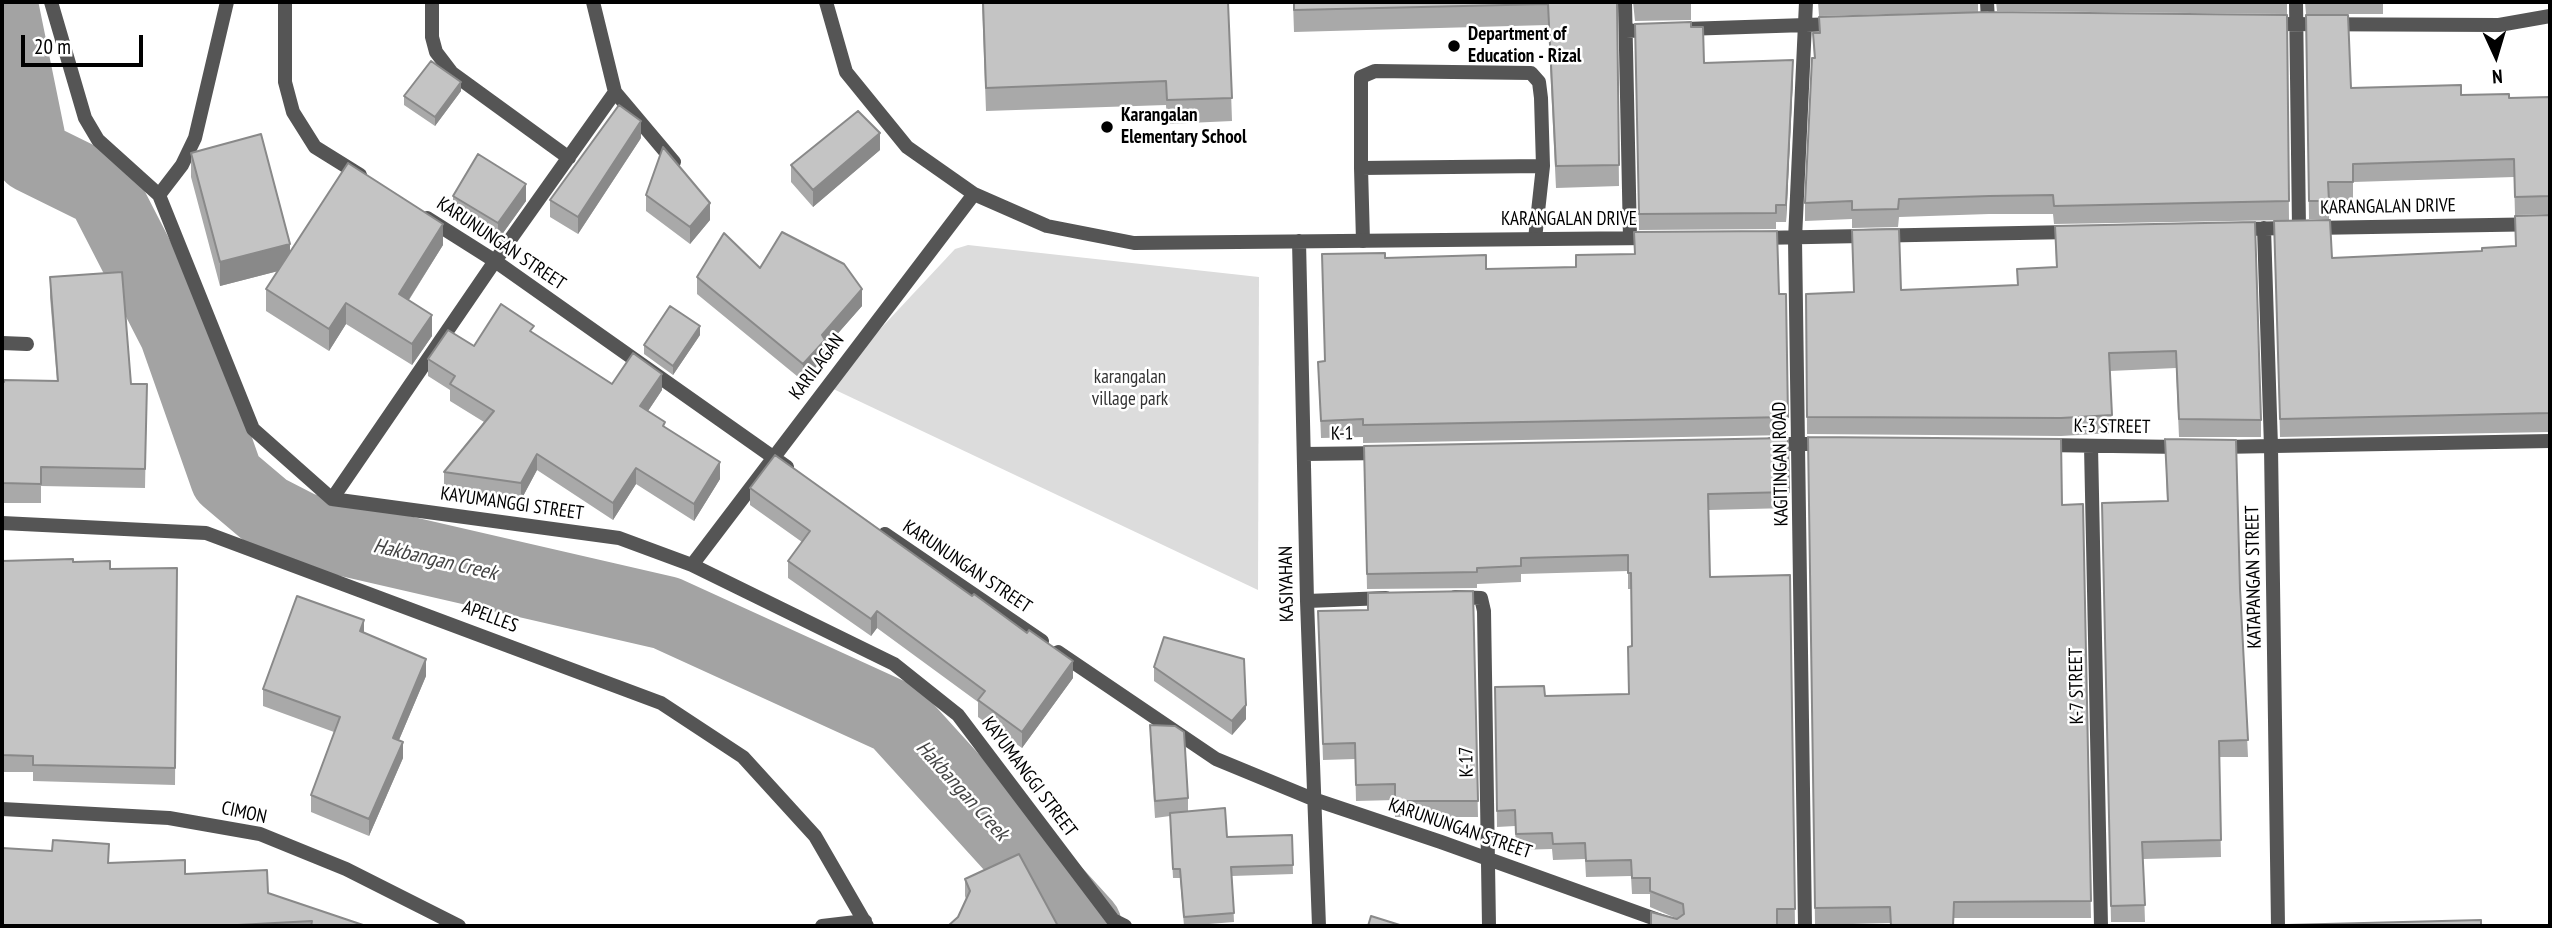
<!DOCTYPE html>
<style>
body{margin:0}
#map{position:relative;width:2552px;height:928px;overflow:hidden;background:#fff;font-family:"PT Sans Narrow",sans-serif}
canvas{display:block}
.frame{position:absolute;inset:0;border:4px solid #000;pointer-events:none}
.north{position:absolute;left:2461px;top:21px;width:70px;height:70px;-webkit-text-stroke:5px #fff;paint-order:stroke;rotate:176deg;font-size:19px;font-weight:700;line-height:28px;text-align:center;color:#000}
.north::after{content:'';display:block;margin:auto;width:24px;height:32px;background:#000;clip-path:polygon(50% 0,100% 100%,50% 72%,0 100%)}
.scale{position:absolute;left:21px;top:35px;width:122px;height:32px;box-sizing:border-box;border:4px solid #000;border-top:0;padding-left:9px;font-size:21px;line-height:24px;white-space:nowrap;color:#000;-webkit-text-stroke:5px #fff;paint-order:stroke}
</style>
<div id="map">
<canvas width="2552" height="928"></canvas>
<div class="frame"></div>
<div class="north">N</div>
<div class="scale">20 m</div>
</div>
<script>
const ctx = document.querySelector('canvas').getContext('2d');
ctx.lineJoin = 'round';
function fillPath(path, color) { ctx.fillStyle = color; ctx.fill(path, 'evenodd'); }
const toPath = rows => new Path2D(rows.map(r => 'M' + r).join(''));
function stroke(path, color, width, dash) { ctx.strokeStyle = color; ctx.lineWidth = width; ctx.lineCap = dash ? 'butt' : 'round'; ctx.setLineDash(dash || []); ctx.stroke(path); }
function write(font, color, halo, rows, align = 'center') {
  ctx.font = font + ' "PT Sans Narrow",sans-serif'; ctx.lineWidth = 5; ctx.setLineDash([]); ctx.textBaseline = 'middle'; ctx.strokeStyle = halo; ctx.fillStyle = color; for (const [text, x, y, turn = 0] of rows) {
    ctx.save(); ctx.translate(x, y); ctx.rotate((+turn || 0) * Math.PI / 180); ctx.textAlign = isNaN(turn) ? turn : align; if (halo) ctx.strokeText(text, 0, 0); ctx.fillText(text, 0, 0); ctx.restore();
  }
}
fillPath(toPath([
 [968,245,1259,277,1258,590,827,386,955,249]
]), '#dcdcdc');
stroke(toPath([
 [2,9,32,156,103,191,176,333,227,478,266,511,301,529,666,613,896,718,1085,926]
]), '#a3a3a3', 74);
stroke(toPath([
 [1361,168,1363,241],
 [1535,239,1543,166,1541,98,1539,82,1531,73,1375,71,1361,77,1361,168,1543,166]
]), '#555', 14);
stroke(toPath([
 [51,2,85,118,98,140,159,195,253,429,332,499,619,538,692,565,894,664,958,715,1113,920,1125,926],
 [285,2,285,82,293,112,315,147,360,175],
 [432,2,432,37,436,52,452,73,569,158],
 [593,2,615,92,674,162],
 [826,2,846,72,907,147,974,194,1047,226,1134,243,1651,238],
 [1625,2,1630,238],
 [1987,2,1988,21],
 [2296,2,2299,228],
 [2269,24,2499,25,2550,16],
 [1685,29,1836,24],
 [1626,31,1654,30],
 [159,195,182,165,195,138,227,2],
 [427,218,495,261,787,467],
 [2264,228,2271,447,2278,926],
 [2312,228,2550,224],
 [2238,229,2291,228],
 [1759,238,2071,232],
 [1299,241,1307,601,1319,926],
 [2,343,27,344],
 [1771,444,1824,444],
 [2044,445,2181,447],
 [2091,446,2101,926],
 [2219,447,2550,441],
 [1304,454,1384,453],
 [332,499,495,261,615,92],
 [2,523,206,533,661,703,743,757,815,836,867,926],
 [885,534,1042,641],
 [692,565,974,194],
 [1455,597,1481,598,1484,611,1489,926],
 [1307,601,1386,598],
 [1058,652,1216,759,1313,799,1441,842,1675,926],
 [2,809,169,818,260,834,346,869,459,926],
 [822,926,865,921],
 [1805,926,1795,239,1806,2]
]), '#555', 14);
fillPath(toPath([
 [982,2,1228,2,1232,121,1167,124,1166,105,986,111],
 [1293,2,1617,2,1619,186,1556,188,1548,25,1294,32],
 [1633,2,1691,2,1691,20,1635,21],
 [1818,2,1978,2,1978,12,1819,16],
 [1996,2,2287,2,2287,14,1997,11],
 [2305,2,2383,2,2383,14,2306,14],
 [2287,15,2289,220,2054,224,2053,214,1989,214,1899,217,1898,227,1852,228,1852,219,1805,221,1805,203,1814,58,1813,33],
 [2306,15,2351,88,2509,98,2550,97,2550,214,2515,215,2514,177,2353,182,2353,200,2329,201,2329,219,2309,219],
 [1635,24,1691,27,1704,63,1793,77,1786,222,1776,222,1776,229,1639,230],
 [461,91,435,126,404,105,404,96],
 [641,138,578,234,550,217,550,200],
 [880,150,813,207,791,182,791,165],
 [191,153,290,252,443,245,409,300,432,336,412,365,346,324,329,351,266,311,266,289,278,271,220,286,191,177],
 [646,195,710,220,690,244,646,211],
 [453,196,526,201,498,240,453,213],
 [2550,215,2550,432,2280,437,2274,221,2332,258,2482,251,2516,246],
 [2055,226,2261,420,2261,437,2179,437,2176,368,2110,371,2112,433,2061,436,1807,434,1806,294,1854,292,1852,230,1901,290,2017,285,2017,269,2056,267],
 [1322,254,1385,258,1486,269,1786,294,1788,435,1363,443,1363,437,1321,438,1318,362,1325,361],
 [760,268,862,306,825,348,825,357,803,381,697,294,697,277],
 [50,277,131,384,147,384,145,488,41,486,41,503,2,503,2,382,57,381,50,297],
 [534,334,612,384,662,390,648,411,720,479,694,521,636,484,613,520,537,470,521,500,444,489,444,472,484,422,450,401,450,390,428,376,428,359,474,346],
 [700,335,673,375,644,354,644,345],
 [1808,437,2062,505,2083,504,2091,918,1954,918,1954,926,1890,926,1890,923,1815,925],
 [1788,438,1789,508,1709,510,1710,577,1790,575,1795,925,1777,925,1677,919,1678,919,1650,907,1650,894,1632,894,1631,876,1586,877,1585,859,1553,860,1552,849,1516,850,1515,826,1497,827,1495,687,1545,696,1629,694,1628,647,1632,646,1631,589,1628,589,1628,571,1521,574,1521,582,1477,584,1477,588,1367,589,1364,446],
 [2165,439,2240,589,2248,757,2219,757,2221,857,2143,859,2145,922,2111,922,2102,503,2167,501],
 [750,488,1073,678,1022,748,978,717,978,702,877,628,871,636,788,578,788,561,802,542,750,505],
 [2,561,73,562,110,569,177,568,175,785,33,781,33,772,2,772],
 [1473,591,1478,817,1395,817,1395,800,1356,801,1355,759,1323,760,1318,611,1368,610,1368,593],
 [364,633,426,676,399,740,403,758,369,836,311,812,311,795,334,732,263,706,263,689],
 [1154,667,1246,719,1232,735,1154,681],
 [1150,725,1188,798,1188,812,1227,837,1292,835,1293,874,1232,876,1234,922,1184,926,1180,878,1173,878,1170,816,1155,818,1150,742],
 [109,863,185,874,268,893,366,926,2,926],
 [965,879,1058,926,958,917,966,899,965,896]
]), '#a9a9a9');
fillPath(toPath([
 [1793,60,1793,77,1786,222,1786,205],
 [461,82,461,91,435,126,435,117],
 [641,121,641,138,578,234,578,217],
 [880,133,880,150,813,207,813,190],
 [526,184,526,201,498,240,498,223],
 [710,203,710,220,690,244,690,227],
 [443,224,443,245,399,315,399,294],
 [290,244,290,268,220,286,220,262],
 [862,289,862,306,825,348,825,357,803,381,803,364,822,335],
 [346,303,346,324,329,351,329,329],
 [432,315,432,336,412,365,412,344],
 [700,326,700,335,673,375,673,366],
 [662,374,662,390,640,423,640,406],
 [537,454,537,470,521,500,521,483],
 [720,462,720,479,694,521,694,504],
 [636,468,636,484,613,520,613,503],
 [877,611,877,628,871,636,871,619],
 [364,620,364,637,360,631],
 [426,659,426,676,393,754,393,738],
 [1073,661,1073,678,1022,748,1022,732],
 [1246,705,1246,719,1232,735,1232,721],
 [403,742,403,758,369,836,369,819]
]), '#898989');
const building = toPath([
 [983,2,1228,2,1232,98,1167,100,1166,81,986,88,983,2],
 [1294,2,1617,2,1619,165,1556,166,1548,4,1294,10,1294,2],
 [1988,12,2287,15,2289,201,2054,206,2053,195,1989,196,1899,199,1898,209,1852,210,1852,201,1805,203,1812,58,1815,58,1813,33,1820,33,1819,17,1988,12],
 [2306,15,2348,15,2351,88,2461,85,2461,95,2509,94,2509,98,2550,97,2550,196,2515,197,2514,159,2353,164,2353,182,2328,182,2329,201,2309,201,2306,15],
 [1691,22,1691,27,1703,27,1704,63,1793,60,1786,205,1776,205,1776,213,1639,214,1635,24,1691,22],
 [431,61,461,82,435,117,404,96,431,61],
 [619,105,641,121,578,217,550,200,619,105],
 [858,111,880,133,813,190,791,165,858,111],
 [261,134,290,244,220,262,191,153,261,134],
 [663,147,710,203,690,227,646,195,663,147],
 [478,154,526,184,498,223,453,196,478,154],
 [348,163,443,224,399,294,432,315,412,344,346,303,329,329,266,289,348,163],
 [2550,215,2550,413,2280,419,2274,221,2330,220,2332,258,2482,251,2482,248,2516,246,2515,216,2550,215],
 [2255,222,2261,420,2179,419,2176,351,2109,353,2112,415,2061,418,1807,417,1806,294,1854,292,1852,230,1899,229,1901,290,2018,285,2017,269,2057,267,2055,226,2255,222],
 [1777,231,1779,294,1786,294,1788,417,1363,425,1363,419,1321,421,1318,362,1325,361,1322,254,1385,253,1385,258,1486,255,1486,269,1576,267,1576,255,1635,254,1634,232,1777,231],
 [782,232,844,264,862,289,822,335,825,340,803,364,697,277,724,233,760,268,782,232],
 [122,272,131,384,147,384,145,469,41,467,41,484,2,483,2,382,4,382,4,380,58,381,50,277,122,272],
 [501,304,534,326,530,331,612,384,633,353,662,374,640,406,665,422,663,426,720,462,694,504,636,468,613,503,537,454,521,483,444,472,494,411,450,384,455,376,428,359,448,330,474,346,501,304],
 [670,306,700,326,673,366,644,345,670,306],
 [1808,437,2061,439,2062,505,2083,504,2091,901,1954,902,1953,926,1891,926,1890,907,1815,908,1808,437],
 [1788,438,1789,492,1708,494,1710,577,1790,575,1795,909,1777,909,1777,926,1651,926,1651,912,1677,919,1684,914,1683,904,1650,891,1650,878,1632,878,1631,860,1586,861,1585,843,1553,844,1552,833,1516,834,1515,810,1497,811,1495,687,1544,686,1545,696,1629,694,1628,647,1632,646,1631,573,1628,573,1628,555,1521,558,1521,566,1477,568,1477,572,1367,574,1364,446,1788,438],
 [2165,439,2236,440,2240,589,2248,740,2219,741,2221,840,2142,842,2145,905,2111,906,2102,503,2168,501,2165,439],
 [775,455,972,596,974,594,1027,633,1029,630,1073,661,1022,732,978,700,985,691,877,611,871,619,788,561,810,531,750,488,775,455],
 [73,559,73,562,110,561,110,569,177,568,175,768,33,765,33,756,2,755,2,561,73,559],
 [1473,591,1478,801,1395,801,1395,784,1356,785,1355,743,1323,744,1318,611,1368,610,1368,593,1473,591],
 [297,596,364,620,360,631,426,659,393,738,403,742,369,819,311,795,340,717,263,689,297,596],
 [1164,637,1244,659,1246,705,1232,721,1154,667,1164,637],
 [1150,725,1175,726,1184,732,1188,798,1155,801,1150,725],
 [1225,808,1227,837,1292,835,1293,865,1231,867,1234,913,1184,917,1180,869,1173,869,1170,813,1225,808],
 [53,840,109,844,108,863,185,860,185,874,267,870,268,893,366,926,311,926,312,921,219,926,2,926,2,848,52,851,53,840],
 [1019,854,1058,926,948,926,958,917,970,891,965,879,1019,854],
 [1371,916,1403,926,1368,926,1371,916],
 [2481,920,2481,926,2286,926,2286,925,2481,920]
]);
fillPath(building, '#c4c4c4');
stroke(building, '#898989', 2);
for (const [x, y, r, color] of [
 [1454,46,7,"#000"],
 [1107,127,7,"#000"]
]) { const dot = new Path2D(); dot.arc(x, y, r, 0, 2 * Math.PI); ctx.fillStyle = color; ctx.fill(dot); stroke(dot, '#fff', 2.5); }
write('bold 19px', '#000', '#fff', [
 ["Department of",1468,35],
 ["Education - Rizal",1468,57],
 ["Karangalan",1121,116],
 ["Elementary School",1121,138]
], 'left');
write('19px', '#000', '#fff', [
 ["KARANGALAN DRIVE",2388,207,-1],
 ["KARANGALAN DRIVE",1569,220],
 ["KARUNUNGAN STREET",501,244,34],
 ["KARILAGAN",817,367,-53],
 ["K-3 STREET",2112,427,1],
 ["K-1",1342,434,-1],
 ["KAGITINGAN ROAD",1781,464,-91],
 ["KAYUMANGGI STREET",512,504,8],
 ["KARUNUNGAN STREET",967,567,34],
 ["KATAPANGAN STREET",2254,577,-91],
 ["KASIYAHAN",1287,584,-91],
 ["APELLES",490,617,21],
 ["K-7 STREET",2077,686,-91],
 ["K-17",1467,762,-91],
 ["KAYUMANGGI STREET",1029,777,53],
 ["CIMON",244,813,12],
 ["KARUNUNGAN STREET",1460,829,19]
]);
write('19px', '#333', '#fff', [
 ["karangalan",1130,378],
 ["village park",1130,400]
]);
write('italic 21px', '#444', '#fff', [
 ["Hakbangan Creek",435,560,13],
 ["Hakbangan Creek",962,791,48]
]);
</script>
